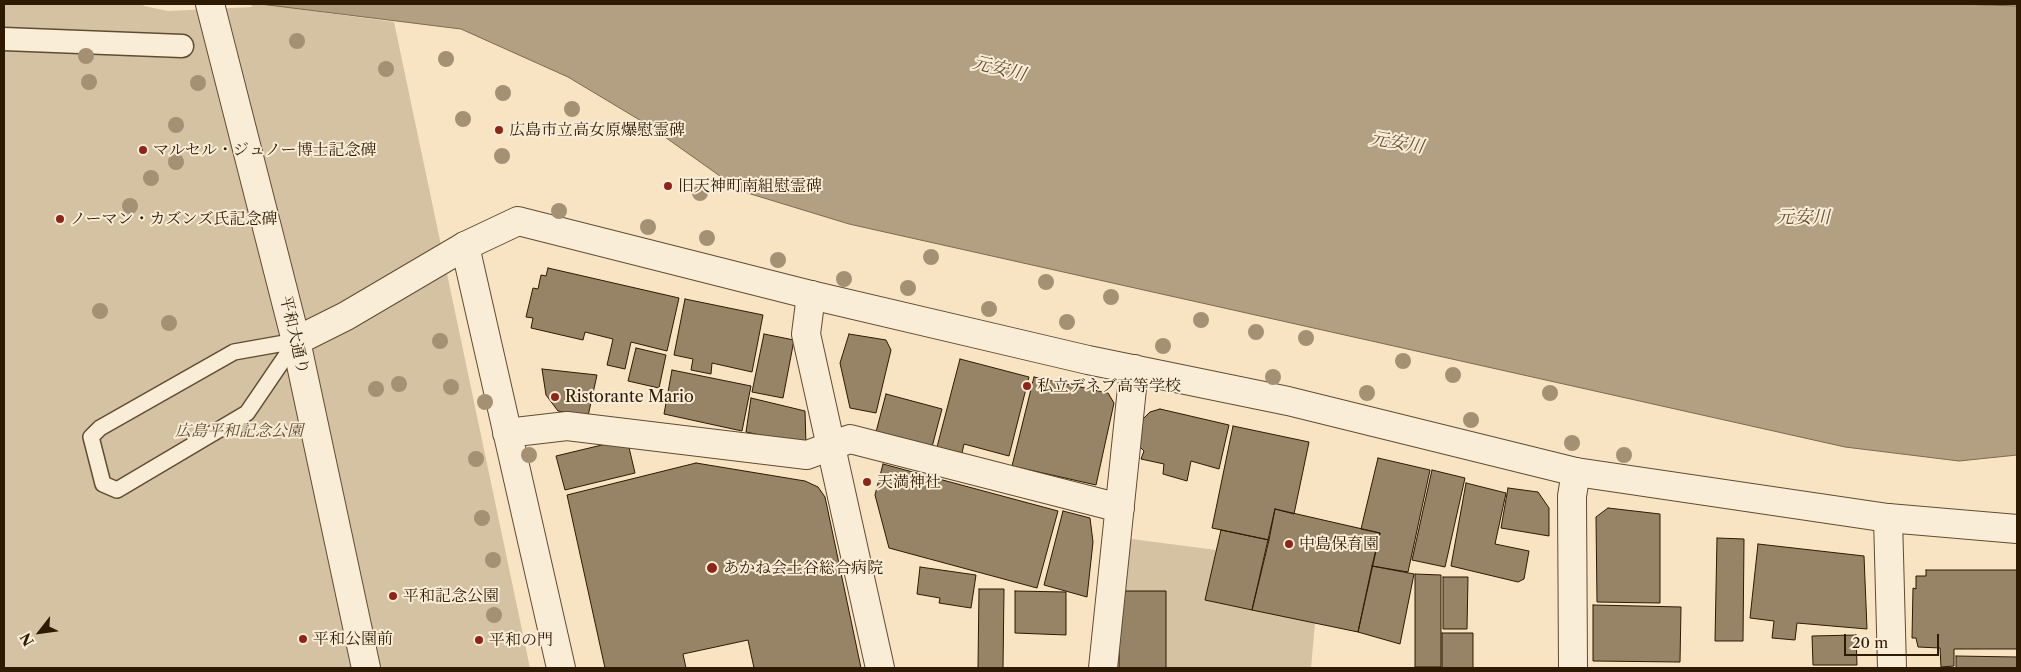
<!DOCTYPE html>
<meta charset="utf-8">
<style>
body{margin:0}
#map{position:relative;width:2021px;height:672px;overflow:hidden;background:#f8e4c3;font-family:"Libre Caslon Text",serif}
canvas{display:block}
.frame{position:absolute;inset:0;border:5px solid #2d1a00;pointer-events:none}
.north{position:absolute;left:15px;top:607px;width:50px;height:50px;-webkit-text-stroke:4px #faedd8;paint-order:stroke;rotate:240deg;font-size:14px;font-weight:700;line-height:20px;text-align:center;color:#2d1a00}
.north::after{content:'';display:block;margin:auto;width:18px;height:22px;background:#2d1a00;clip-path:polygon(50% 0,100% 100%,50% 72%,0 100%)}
.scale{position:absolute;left:1844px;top:634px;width:95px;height:22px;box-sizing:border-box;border:2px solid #2d1a00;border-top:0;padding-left:6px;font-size:15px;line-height:18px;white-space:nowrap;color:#2d1a00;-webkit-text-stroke:4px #faedd8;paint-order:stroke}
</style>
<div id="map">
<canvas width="2021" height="672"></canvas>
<div class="frame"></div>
<div class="north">N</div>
<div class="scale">20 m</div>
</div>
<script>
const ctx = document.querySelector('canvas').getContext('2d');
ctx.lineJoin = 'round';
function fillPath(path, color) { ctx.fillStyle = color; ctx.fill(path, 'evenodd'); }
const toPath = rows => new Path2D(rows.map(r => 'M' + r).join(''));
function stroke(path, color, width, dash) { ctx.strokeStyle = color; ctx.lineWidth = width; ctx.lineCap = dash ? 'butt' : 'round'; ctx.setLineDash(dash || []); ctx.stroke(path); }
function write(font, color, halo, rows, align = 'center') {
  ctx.font = font + ' "Libre Caslon Text","Noto Serif JP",serif'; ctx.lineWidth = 4; ctx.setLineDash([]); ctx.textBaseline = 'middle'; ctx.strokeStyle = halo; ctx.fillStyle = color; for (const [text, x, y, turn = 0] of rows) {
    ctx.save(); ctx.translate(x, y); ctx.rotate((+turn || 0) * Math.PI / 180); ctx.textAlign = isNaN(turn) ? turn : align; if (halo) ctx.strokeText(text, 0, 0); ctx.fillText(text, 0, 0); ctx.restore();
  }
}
fillPath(toPath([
 [4,4,145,4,168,8,260,4,394,22,530,668,4,668],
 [1124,538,1216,550,1206,600,1315,623,1311,668,1166,668,1166,591,1119,591]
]), '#d5c2a2');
const water = toPath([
 [145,4,1957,4,2017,6,2017,455,1959,461,1845,447,849,224,741,191,648,125,568,77,461,29,260,4,168,8,145,4]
]);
fillPath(water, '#b39f81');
stroke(water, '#7d6a4d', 1);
fillPath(toPath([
 [142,4,251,4,252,7,168,11,144,6]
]), '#f8e4c3');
const building = toPath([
 [548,268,679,298,667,351,631,342,625,369,607,365,613,339,585,332,583,340,531,328,533,318,526,317,533,288,538,289,541,275,546,276,548,268],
 [685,299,763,315,752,372,712,363,711,374,691,370,693,359,674,355,685,299],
 [764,334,794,340,783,398,752,392,764,334],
 [849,334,886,340,891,350,876,413,850,408,840,363,849,334],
 [636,348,666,355,659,388,628,381,636,348],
 [960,359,1029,377,1009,456,964,444,962,453,937,447,960,359],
 [542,369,597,375,588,416,558,411,546,395,542,369],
 [672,370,751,386,742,431,664,414,672,370],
 [1034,377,1108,393,1114,403,1096,485,1012,466,1034,377],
 [886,394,942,409,932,447,876,432,886,394],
 [751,398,805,411,806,445,746,432,751,398],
 [1160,409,1229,425,1219,469,1191,461,1187,481,1163,474,1164,464,1141,459,1144,451,1139,446,1143,419,1150,412,1160,409],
 [1233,426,1309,442,1294,514,1275,509,1269,540,1212,528,1233,426],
 [627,439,635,473,565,490,556,456,627,439],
 [1378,458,1430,470,1408,572,1372,566,1380,533,1361,529,1378,458],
 [696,463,805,481,818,487,825,497,861,668,754,668,748,640,683,654,686,668,605,668,567,495,696,463],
 [883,464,1058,511,1037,588,889,548,875,495,883,464],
 [1432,470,1465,478,1445,567,1412,560,1432,470],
 [1466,483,1506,493,1495,544,1529,551,1524,579,1518,582,1451,566,1466,483],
 [1508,488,1538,492,1549,508,1549,536,1501,528,1508,488],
 [1608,508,1660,514,1660,603,1597,602,1596,517,1608,508],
 [1275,509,1380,533,1358,632,1252,610,1275,509],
 [1063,511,1090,518,1093,542,1087,597,1044,585,1063,511],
 [1221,530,1269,540,1252,610,1205,600,1221,530],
 [1717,538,1744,539,1743,641,1715,641,1717,538],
 [1758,544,1864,556,1867,629,1797,623,1795,640,1772,638,1774,621,1750,618,1758,544],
 [1372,566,1414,574,1400,644,1358,632,1372,566],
 [920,567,976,575,971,608,939,603,940,598,917,594,920,567],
 [1926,570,2017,570,2017,649,1954,649,1954,666,1941,667,1940,648,1918,647,1916,638,1912,638,1913,588,1916,589,1916,576,1926,576,1926,570],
 [1415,574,1441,575,1441,667,1415,667,1415,574],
 [1443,577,1468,577,1467,629,1443,629,1443,577],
 [979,589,1004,589,1003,668,978,668,979,589],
 [1015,591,1066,592,1066,635,1015,633,1015,591],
 [1119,591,1166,591,1166,668,1119,668,1119,591],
 [1593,605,1681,607,1680,662,1593,661,1593,605],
 [1442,633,1473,633,1473,668,1442,668,1442,633],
 [1856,635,1857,665,1813,665,1812,636,1856,635],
 [1956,656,2017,657,2017,668,1956,668,1956,656]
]);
fillPath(building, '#978365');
stroke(building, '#2d1a00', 1);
const service = toPath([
 [296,341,247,413,117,490,103,484,91,437,100,428,234,352,296,341]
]);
const pedestrian = toPath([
 [4,39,182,46]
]);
const minor = toPath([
 [465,246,561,668],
 [811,295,806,334,880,668],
 [507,433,567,426,807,455,850,439,1120,508],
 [1888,518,1892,668],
 [1103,668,1134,369],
 [1573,668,1572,496,1576,472]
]);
const tertiary = toPath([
 [210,4,296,341,366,668],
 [296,341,346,316,465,246,518,221,811,295,1088,360,1288,401,1576,472,1888,518,2017,529]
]);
stroke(service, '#604c31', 18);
stroke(pedestrian, '#604c31', 25);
stroke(minor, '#604c31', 30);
stroke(tertiary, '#604c31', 30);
stroke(service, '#faedd8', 15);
stroke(pedestrian, '#faedd8', 22);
stroke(minor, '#faedd8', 28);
stroke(tertiary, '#faedd8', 28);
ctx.fillStyle = '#a49073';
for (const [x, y] of [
 [297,41],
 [86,56],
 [446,59],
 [386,69],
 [89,82],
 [198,83],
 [503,93],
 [572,109],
 [463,119],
 [176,125],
 [502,156],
 [176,162],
 [151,178],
 [700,193],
 [130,206],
 [559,211],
 [648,227],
 [707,238],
 [931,257],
 [778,260],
 [844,279],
 [1046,282],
 [908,288],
 [1111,297],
 [989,309],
 [100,311],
 [1201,320],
 [1067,322],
 [169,323],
 [1256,332],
 [1306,338],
 [440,341],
 [1163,346],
 [1403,361],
 [1453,375],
 [1273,377],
 [399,384],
 [451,387],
 [376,389],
 [1367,393],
 [1550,393],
 [485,402],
 [1471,420],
 [1572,443],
 [529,455],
 [1624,455],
 [476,459],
 [482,518],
 [493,560],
 [494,615]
]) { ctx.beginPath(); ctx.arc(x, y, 8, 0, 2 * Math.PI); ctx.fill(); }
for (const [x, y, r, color] of [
 [499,130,5,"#8f2418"],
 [143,150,5,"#8f2418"],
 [668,186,5,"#8f2418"],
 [60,219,5,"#8f2418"],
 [1027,386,5,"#8f2418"],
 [555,397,5,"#8f2418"],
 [867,482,5,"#8f2418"],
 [1289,544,5,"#8f2418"],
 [712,568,6,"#8f2418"],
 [393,596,5,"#8f2418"],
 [303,639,5,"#8f2418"],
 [479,640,5,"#8f2418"]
]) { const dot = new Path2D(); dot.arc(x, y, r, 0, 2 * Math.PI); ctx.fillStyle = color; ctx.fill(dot); stroke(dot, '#faedd8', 2); }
write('16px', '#2d1a00', '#faedd8', [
 ["広島市立高女原爆慰霊碑",509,130],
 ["マルセル・ジュノー博士記念碑",153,150],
 ["旧天神町南組慰霊碑",678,186],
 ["ノーマン・カズンズ氏記念碑",70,219],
 ["私立デネブ高等学校",1037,386],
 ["Ristorante Mario",565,397],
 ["天満神社",877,482],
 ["中島保育園",1299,544],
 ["あかね会土谷総合病院",723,568],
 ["平和記念公園",403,596],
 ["平和公園前",313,639],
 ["平和の門",489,640]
], 'left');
write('16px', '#2d1a00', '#faedd8', [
 ["平和大通り",294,335,77]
]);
write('italic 16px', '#5f4c31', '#faedd8', [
 ["広島平和記念公園",239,431]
]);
write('italic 18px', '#634f34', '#faedd8', [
 ["元安川",999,69,14],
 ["元安川",1397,143,10],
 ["元安川",1803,218]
]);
</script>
